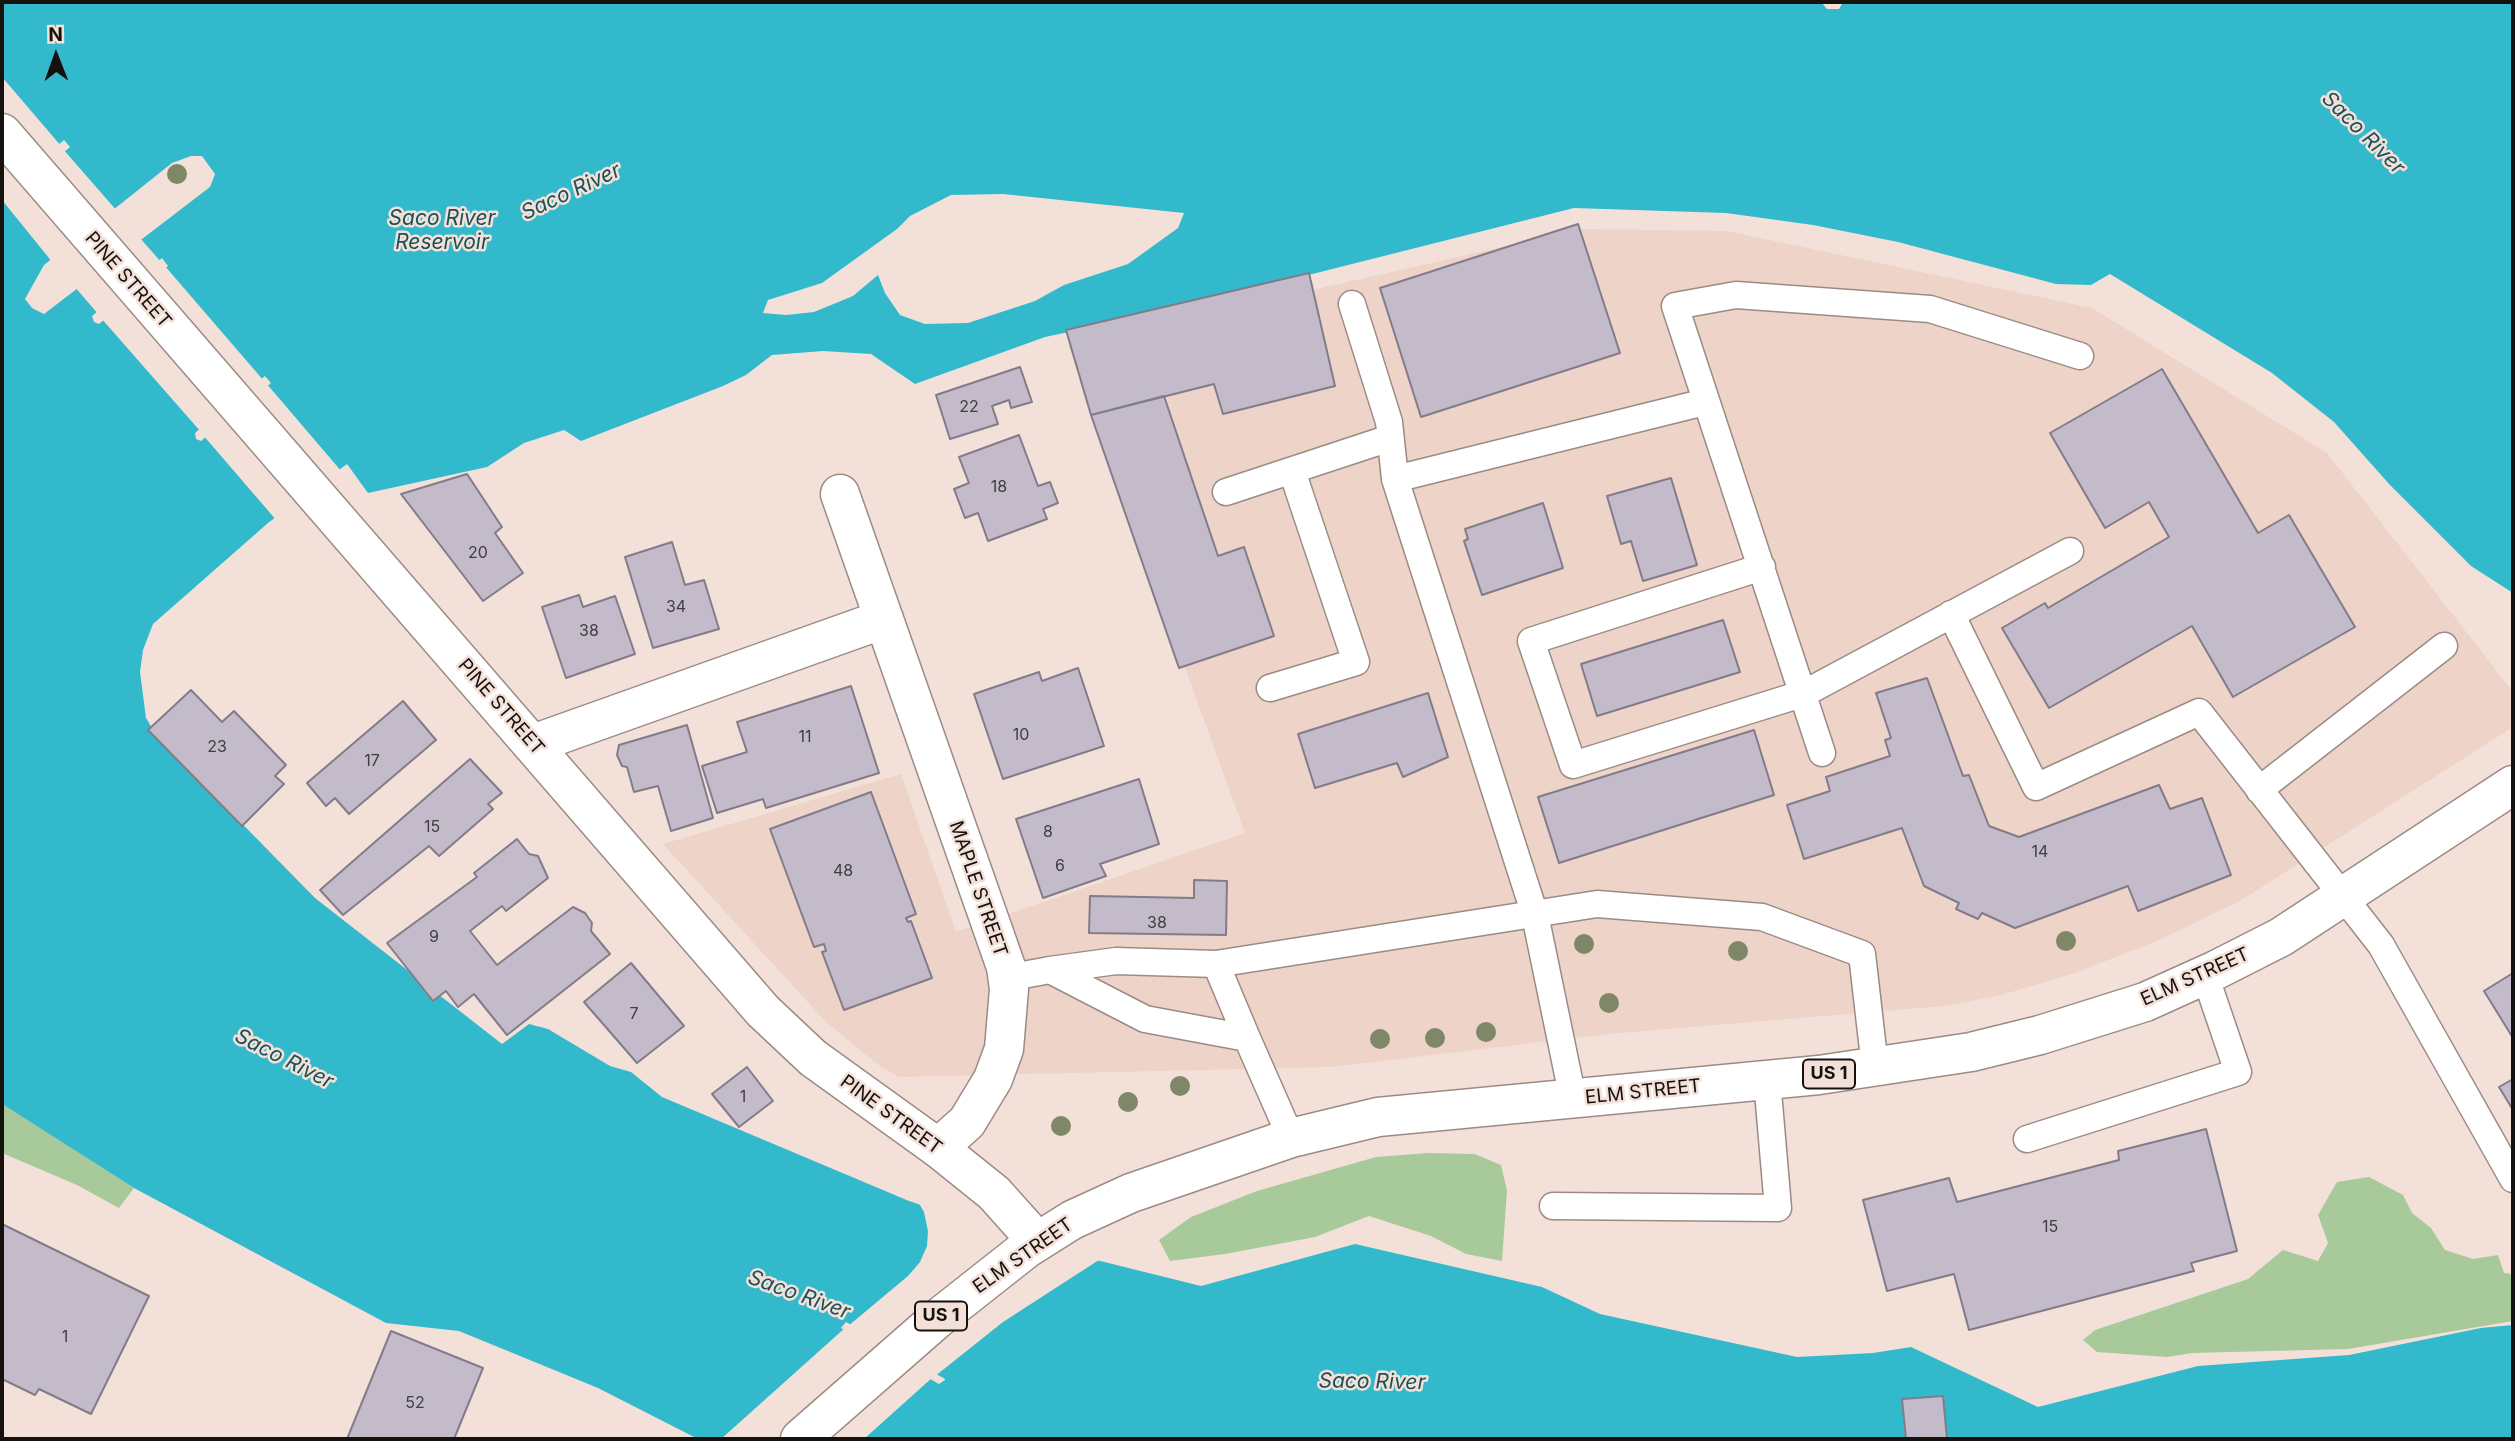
<!DOCTYPE html>
<style>
body{margin:0}
#map{position:relative;width:2515px;height:1441px;overflow:hidden;background:#f3e1d9;font-family:Inter,sans-serif}
canvas{display:block}
.frame{position:absolute;inset:0;border:4px solid #17110e;pointer-events:none}
.north{position:absolute;left:21px;top:21px;width:70px;height:70px;-webkit-text-stroke:5px #f3e1d9;paint-order:stroke;rotate:359deg;font-size:19px;font-weight:700;line-height:28px;text-align:center;color:#17110e}
.north::after{content:'';display:block;margin:auto;width:24px;height:32px;background:#17110e;clip-path:polygon(50% 0,100% 100%,50% 72%,0 100%)}
</style>
<div id="map">
<canvas width="2515" height="1441"></canvas>
<div class="frame"></div>
<div class="north">N</div>
</div>
<script>
const ctx = document.querySelector('canvas').getContext('2d');
ctx.lineJoin = 'round';
function fillPath(path, color) { ctx.fillStyle = color; ctx.fill(path, 'evenodd'); }
const toPath = rows => new Path2D(rows.map(r => 'M' + r).join(''));
function stroke(path, color, width, dash) { ctx.strokeStyle = color; ctx.lineWidth = width; ctx.lineCap = dash ? 'butt' : 'round'; ctx.setLineDash(dash || []); ctx.stroke(path); }
function write(font, color, halo, rows, align = 'center') {
  ctx.font = font + ' Inter,sans-serif'; ctx.lineWidth = 5; ctx.setLineDash([]); ctx.textBaseline = 'middle'; ctx.strokeStyle = halo; ctx.fillStyle = color; for (const [text, x, y, turn = 0] of rows) {
    ctx.save(); ctx.translate(x, y); ctx.rotate((+turn || 0) * Math.PI / 180); ctx.textAlign = isNaN(turn) ? turn : align; if (halo) ctx.strokeText(text, 0, 0); ctx.fillText(text, 0, 0); ctx.restore();
  }
}
fillPath(toPath([
 [1582,229,1727,231,2092,308,2327,453,2513,692,2513,727,2240,901,2159,940,2075,973,1998,996,1943,1006,1609,1034,1331,1067,899,1077,881,1067,826,1022,663,844,901,774,956,932,1245,833,1068,345]
]), '#edd3c8');
fillPath(toPath([
 [2,1104,134,1188,119,1208,77,1185,2,1153],
 [1428,1153,1475,1154,1501,1165,1507,1190,1502,1261,1466,1254,1431,1236,1369,1216,1315,1237,1225,1254,1170,1261,1159,1240,1191,1217,1257,1191,1376,1157],
 [2369,1177,2403,1195,2412,1213,2431,1228,2445,1250,2473,1259,2498,1255,2504,1273,2513,1274,2513,1321,2348,1349,2192,1353,2167,1357,2097,1352,2083,1340,2095,1330,2248,1279,2283,1250,2318,1261,2328,1243,2318,1215,2337,1182]
]), '#a8c99a');
fillPath(toPath([
 [2,2,1821,2,1827,9,1839,9,1843,2,2513,2,2513,593,2471,566,2390,485,2334,422,2272,373,2110,274,2091,285,2056,284,1898,242,1813,225,1726,213,1574,208,1150,315,1045,337,915,384,871,354,823,351,772,355,746,375,723,386,581,441,564,430,524,443,487,467,368,493,347,464,268,523,153,624,143,650,140,672,146,718,158,738,315,898,502,1044,529,1024,548,1029,610,1066,631,1072,662,1097,909,1201,1060,1251,1201,1286,1355,1244,1542,1287,1600,1314,1797,1357,1873,1353,1911,1347,2038,1407,2198,1366,2349,1355,2481,1328,2513,1325,2513,1439,698,1439,598,1388,459,1331,386,1323,134,1188,2,1104,2,205,70,147,64,140,2,191],
 [191,156,202,156,215,174,210,187,44,314,32,308,25,299,44,265,172,163],
 [1003,194,1184,213,1178,228,1128,264,1064,285,1035,301,968,323,925,324,900,315,885,293,878,275,853,296,814,312,786,315,763,313,768,300,822,283,897,229,910,216,951,195],
 [162,258,168,266,99,324,94,322,92,316],
 [265,376,271,383,201,441,196,439,195,433],
 [846,1322,945,1379,945,1380,939,1384,841,1328]
]), '#32b9cc');
fillPath(toPath([
 [2,77,62,147,2,195],
 [63,149,117,211,53,263,2,200],
 [139,237,162,263,99,315,74,286],
 [164,265,264,381,201,432,101,318],
 [266,383,342,472,277,521,203,435],
 [917,1200,1061,1248,1102,1258,1003,1322,934,1377,847,1327,908,1276,920,1262,927,1246,928,1231,924,1212],
 [846,1327,933,1377,864,1439,721,1439]
]), '#f3e1d9');
const building = toPath([
 [1578,224,1620,353,1421,417,1380,288,1578,224],
 [1309,273,1335,386,1223,414,1214,384,1091,415,1066,330,1309,273],
 [1020,367,1032,402,1011,408,1009,400,992,406,998,424,950,439,936,395,1020,367],
 [2162,369,2258,533,2289,515,2355,627,2233,697,2192,626,2049,708,2002,628,2045,603,2048,608,2169,537,2149,502,2105,528,2050,433,2162,369],
 [1164,396,1218,556,1244,547,1274,636,1179,668,1091,415,1164,396],
 [1019,435,1038,486,1050,482,1058,503,1043,509,1047,519,988,541,978,513,965,518,954,489,969,483,959,457,1019,435],
 [467,474,502,527,495,533,523,573,483,601,401,494,467,474],
 [1671,478,1697,565,1643,581,1631,541,1621,544,1607,496,1671,478],
 [1543,503,1563,568,1482,595,1464,541,1468,539,1465,529,1543,503],
 [672,542,685,585,704,580,719,629,653,648,625,557,672,542],
 [579,595,583,607,615,596,635,654,566,678,542,607,579,595],
 [1723,620,1740,672,1597,716,1581,664,1723,620],
 [1078,668,1104,746,1003,779,974,694,1039,672,1042,681,1078,668],
 [1927,678,1963,776,1969,775,1989,826,2019,837,2159,785,2170,809,2202,798,2231,875,2138,911,2128,886,2015,928,1982,913,1978,919,1956,909,1959,903,1924,886,1902,828,1804,859,1787,805,1830,791,1826,777,1890,756,1885,740,1891,738,1876,693,1927,678],
 [851,686,879,773,766,808,763,799,717,813,702,766,747,752,737,722,851,686],
 [191,690,222,722,234,711,286,765,275,776,284,784,242,826,148,730,191,690],
 [1428,693,1448,757,1403,777,1397,763,1315,788,1298,734,1428,693],
 [403,701,436,740,349,814,335,798,326,806,307,783,403,701],
 [687,725,713,818,671,831,658,786,634,792,627,767,622,766,617,755,619,745,687,725],
 [1754,730,1774,795,1559,863,1538,797,1754,730],
 [470,759,502,793,488,804,493,809,439,856,429,846,343,915,320,890,470,759],
 [1139,779,1159,844,1100,864,1106,876,1043,898,1016,819,1139,779],
 [871,792,916,914,906,918,908,922,911,921,932,978,844,1010,822,952,826,951,824,944,814,947,770,829,871,792],
 [517,839,529,854,538,856,548,878,506,911,502,906,470,931,497,965,573,907,585,913,592,923,591,931,610,954,507,1035,474,994,458,1007,446,991,433,1001,387,943,477,877,474,873,517,839],
 [1194,880,1227,881,1226,935,1089,933,1090,896,1194,898,1194,880],
 [631,963,684,1026,637,1063,584,1002,631,963],
 [2513,973,2513,1038,2484,991,2513,973],
 [747,1067,773,1101,739,1127,712,1094,747,1067],
 [2513,1079,2513,1110,2499,1087,2513,1079],
 [2206,1129,2237,1251,2191,1263,2194,1271,1969,1330,1954,1274,1887,1291,1863,1200,1949,1178,1957,1202,2119,1160,2118,1151,2206,1129],
 [2,1224,149,1296,91,1414,39,1389,35,1395,2,1379,2,1224],
 [391,1331,483,1368,454,1439,347,1439,391,1331],
 [1943,1396,1947,1439,1906,1439,1902,1399,1943,1396]
]);
fillPath(building, '#c3bbca');
stroke(building, '#827b89', 2);
const service = toPath([
 [1352,304,1389,422,1395,479,1535,915,1573,1099],
 [1395,479,1705,402],
 [1226,492,1390,438],
 [1762,567,1531,641,1573,765,1805,693,2070,551],
 [1951,614,2036,787,2199,712,2381,945,2513,1179],
 [1270,688,1356,662,1292,471],
 [1822,753,1675,306,1736,295,1930,309,2080,356],
 [2259,790,2444,646],
 [1216,964,1597,904,1762,917,1862,954,1875,1067],
 [1050,970,1116,961,1216,964,1247,1038],
 [1007,978,1050,970,1145,1019,1247,1038,1291,1138],
 [2027,1139,2238,1072,2205,975],
 [1553,1206,1778,1208,1767,1080]
]);
const minor = toPath([
 [840,494,1006,967,1009,989,1004,1049,993,1079,967,1122,938,1148],
 [533,744,884,619]
]);
const tertiary = toPath([
 [2,133,763,1011,813,1058,938,1148,994,1193,1037,1241]
]);
const primary = toPath([
 [800,1439,936,1320,1026,1249,1072,1220,1131,1193,1291,1138,1378,1117,1819,1075,1971,1052,2040,1035,2145,1002,2216,970,2281,937,2513,785]
]);
stroke(service, '#9b8b84', 29);
stroke(minor, '#9b8b84', 41);
stroke(tertiary, '#9b8b84', 41);
stroke(primary, '#9b8b84', 41);
stroke(service, '#fff', 26);
stroke(minor, '#fff', 38);
stroke(tertiary, '#fff', 38);
stroke(primary, '#fff', 38);
ctx.fillStyle = '#7e8767';
for (const [x, y] of [
 [177,174],
 [2066,941],
 [1584,944],
 [1738,951],
 [1609,1003],
 [1486,1032],
 [1435,1038],
 [1380,1039],
 [1180,1086],
 [1128,1102],
 [1061,1126]
]) { ctx.beginPath(); ctx.arc(x, y, 10, 0, 2 * Math.PI); ctx.fill(); }
write('16px', '#423c3d', null, [
 ["22",969,407],
 ["18",999,487],
 ["20",478,553],
 ["34",676,607],
 ["38",589,631],
 ["10",1021,735],
 ["11",805,737],
 ["23",217,747],
 ["17",372,761],
 ["15",432,827],
 ["8",1048,832],
 ["14",2040,852],
 ["6",1060,866],
 ["48",843,871],
 ["38",1157,923],
 ["9",434,937],
 ["7",634,1014],
 ["1",743,1097],
 ["15",2050,1227],
 ["1",65,1337],
 ["52",415,1403]
]);
for (const [x, y, w] of [
 [1829,1074,52],
 [941,1316,52]
]) { const box = new Path2D(); box.roundRect(x - w / 2, y - 14.5, w, 29, 5); ctx.fillStyle = '#f3e1d9'; ctx.fill(box); stroke(box, '#17110e', 2); }
write('bold 18px', '#17110e', null, [
 ["US 1",1829,1074],
 ["US 1",941,1316]
]);
write('19px', '#17110e', '#f3e1d9', [
 ["PINE STREET",128,280,49],
 ["PINE STREET",501,707,49],
 ["MAPLE STREET",978,889,71],
 ["ELM STREET",2195,977,-24],
 ["ELM STREET",1643,1092,-6],
 ["PINE STREET",891,1115,36],
 ["ELM STREET",1023,1256,-35]
]);
write('italic 21px', '#1a5159', '#f3e1d9', [
 ["Saco River",2363,133,45],
 ["Saco River",571,192,-25],
 ["Saco River",442,219],
 ["Reservoir",442,243],
 ["Saco River",284,1059,27],
 ["Saco River",799,1295,20],
 ["Saco River",1372,1382,1]
]);
</script>
